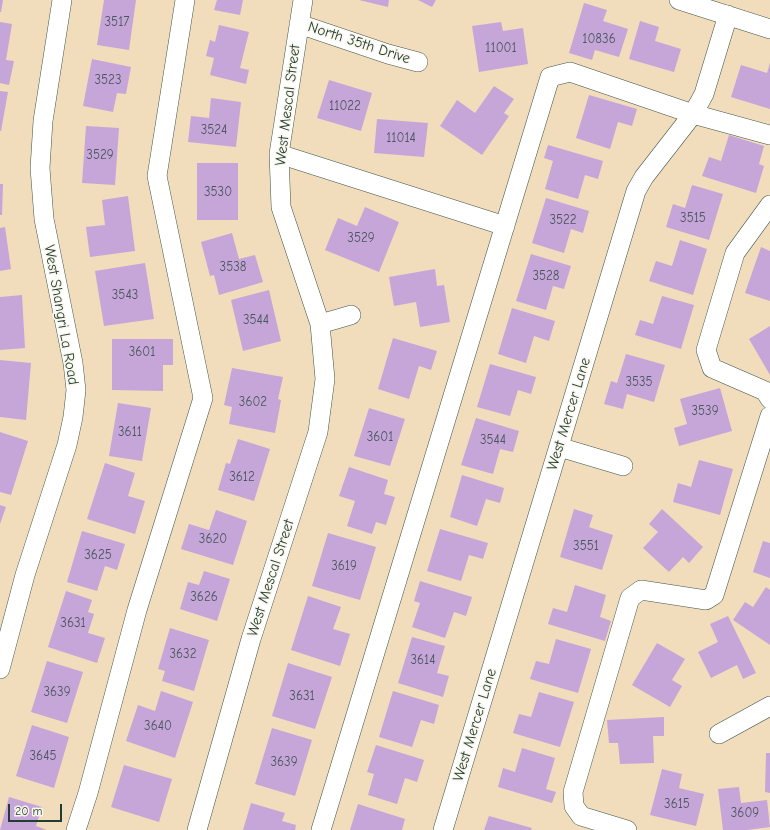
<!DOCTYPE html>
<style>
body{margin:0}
#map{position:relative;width:770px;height:830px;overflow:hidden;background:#f1dcbc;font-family:"Comic Neue",sans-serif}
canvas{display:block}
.scale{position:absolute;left:8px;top:804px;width:54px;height:18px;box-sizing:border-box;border:2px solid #1f3d34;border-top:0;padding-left:5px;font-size:12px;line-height:14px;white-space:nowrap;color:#1f3d34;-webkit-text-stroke:3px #fbf7ec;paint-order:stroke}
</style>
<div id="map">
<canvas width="770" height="830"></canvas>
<div class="scale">20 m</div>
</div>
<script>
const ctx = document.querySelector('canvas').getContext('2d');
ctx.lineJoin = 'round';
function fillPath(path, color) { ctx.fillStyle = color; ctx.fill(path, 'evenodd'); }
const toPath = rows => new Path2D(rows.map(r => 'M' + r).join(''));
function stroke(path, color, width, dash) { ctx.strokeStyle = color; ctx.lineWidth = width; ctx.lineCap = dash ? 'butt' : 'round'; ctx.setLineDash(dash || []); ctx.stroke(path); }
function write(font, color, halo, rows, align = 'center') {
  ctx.font = font + ' "Comic Neue",sans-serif'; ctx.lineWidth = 3; ctx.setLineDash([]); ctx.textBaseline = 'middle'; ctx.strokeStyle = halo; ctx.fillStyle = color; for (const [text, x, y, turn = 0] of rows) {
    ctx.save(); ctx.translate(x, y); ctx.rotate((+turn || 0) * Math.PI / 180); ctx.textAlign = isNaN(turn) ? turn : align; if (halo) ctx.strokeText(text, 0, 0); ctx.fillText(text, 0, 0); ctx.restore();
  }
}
fillPath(toPath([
 [0,0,3,0,1,12,0,12],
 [104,0,136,0,129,50,97,45],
 [217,0,243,0,240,15,214,10],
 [359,0,389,0,388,7],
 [418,0,436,0,432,7],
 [584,3,607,10,603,21,628,29,619,57,595,50,592,60,569,53],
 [640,21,659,27,655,41,681,49,674,72,629,59],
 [0,22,12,24,6,60,14,61,9,85,0,83],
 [501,22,503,31,523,28,528,64,479,72,472,26],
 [219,25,249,32,240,68,249,70,246,84,210,75,214,58,206,56,210,40,215,42],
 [92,59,131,67,126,94,117,93,113,112,83,106],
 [770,63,770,109,731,97,741,65,767,73],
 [329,80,372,93,361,131,317,118],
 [494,86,514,99,504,113,509,116,482,155,440,126,457,100,475,113],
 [0,91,8,92,1,131,0,131],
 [589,95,637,109,632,126,618,122,610,149,576,138],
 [211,98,241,102,236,147,188,142,191,116,209,118],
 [377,119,428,123,424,157,374,153],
 [86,126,119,128,115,185,82,183],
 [729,135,764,146,759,164,764,166,756,193,702,176,709,157,721,161],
 [548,145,603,161,598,179,585,175,578,199,545,189,553,161,544,158],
 [197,163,238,163,238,220,197,220],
 [0,184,3,184,2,215,0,215],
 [692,185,723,194,709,240,666,227,673,204,685,208],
 [128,196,135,251,90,257,86,227,105,225,102,200],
 [546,198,589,211,583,233,571,229,564,253,532,243],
 [365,207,399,222,379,272,325,250,338,218,357,226],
 [5,227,11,269,0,271,0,228],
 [232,233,239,259,255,255,263,282,219,295,214,275,210,276,201,242],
 [680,240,707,249,693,295,649,281,656,261,672,266],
 [761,247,770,251,770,301,745,293],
 [531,254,571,266,564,289,553,286,546,310,516,301],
 [145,263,154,319,104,326,95,271],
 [435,269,437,286,444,285,450,322,420,327,416,302,394,306,389,277],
 [269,290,281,341,243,351,231,300],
 [22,295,25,348,0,350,0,297],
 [662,296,694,305,681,349,635,335,640,320,653,324],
 [512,308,555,321,549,341,534,336,526,363,498,354],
 [770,326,770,375,749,339],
 [393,338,437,351,431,370,419,366,409,399,378,389],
 [112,339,173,339,173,365,163,365,163,391,112,390],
 [626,354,665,365,654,402,627,394,623,409,604,404,611,381,617,383],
 [0,360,31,363,26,420,0,417],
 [490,364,536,377,531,394,518,390,510,416,477,407],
 [232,368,283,377,278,399,281,400,275,433,229,424,232,407,224,405],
 [720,388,732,431,679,446,674,428,687,424,680,399],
 [118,403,151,408,142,461,109,456],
 [369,408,405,419,390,466,354,456],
 [476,418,519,431,513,452,500,449,493,474,461,465],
 [0,432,28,441,11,495,0,492],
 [238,439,270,449,254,501,218,490,226,463,230,464],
 [699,460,733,469,720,515,673,502,678,483,691,487],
 [105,463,135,473,128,496,145,501,135,534,87,519],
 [349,467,388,480,384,494,395,497,386,525,376,522,372,534,347,526,355,501,339,496],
 [462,475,504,488,500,503,486,499,477,526,450,517],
 [0,505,6,507,0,524],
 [574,509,593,515,589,527,613,535,602,570,560,557],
 [662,509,703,547,689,563,683,557,669,572,643,548,658,532,649,524],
 [216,510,247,521,233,565,181,549,189,524,209,530],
 [440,529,488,543,483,559,469,555,461,581,427,571],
 [82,531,125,544,117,570,105,566,97,591,67,582],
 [328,533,376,547,360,600,312,586],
 [763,541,770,543,770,578,753,572],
 [204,571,230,579,217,621,180,609,188,582,199,585],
 [420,581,472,597,466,616,454,612,445,638,412,627,420,603,414,601],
 [575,585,606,595,600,617,611,621,605,641,548,624,553,608,567,612],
 [766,587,770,590,770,645,733,620,745,602,753,607],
 [66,591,92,600,88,612,94,614,88,633,105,638,97,663,48,647],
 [308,596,341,607,333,629,350,634,340,666,291,650],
 [728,616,756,673,743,679,737,665,711,678,698,652,718,642,710,624],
 [170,628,209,640,194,691,162,681,165,671,158,669],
 [412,637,445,646,437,673,449,676,443,697,398,683],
 [556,639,591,649,578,693,530,679,536,661,549,664],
 [657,643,685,659,672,680,682,686,670,707,632,685],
 [47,661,83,672,67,723,31,712],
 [288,663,332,677,315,729,272,716],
 [161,691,193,702,175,758,126,741,138,705,155,711],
 [393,691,439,705,434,724,421,720,412,747,379,737],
 [539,692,574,702,560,747,513,733,519,714,531,717],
 [664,717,664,736,653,736,654,763,620,764,618,743,609,743,607,720],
 [32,725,69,737,54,788,16,776],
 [272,728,312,740,295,796,255,784],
 [376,745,424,760,417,782,405,778,397,804,368,795,374,774,367,772],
 [522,748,555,758,546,789,556,792,552,803,498,787,503,768,515,772],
 [766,753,770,753,770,793,765,792],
 [124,765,172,779,159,822,111,807],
 [662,769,682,774,679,788,704,794,696,826,650,815],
 [739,787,741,803,767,800,770,827,747,830,723,830,718,789],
 [9,797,42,807,36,826,47,830,0,830],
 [251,803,285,813,282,821,296,825,295,830,243,830],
 [358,804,405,819,402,830,350,830],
 [489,816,532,828,531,830,484,830]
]), '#c6a6d9');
const minor = toPath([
 [679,0,770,29],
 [299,24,388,54,418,62],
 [279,154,505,226],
 [770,205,735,253,706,350,712,368,765,391,770,399],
 [320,324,351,315],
 [559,447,623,466],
 [0,669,25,575,67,445,73,417,76,390,73,363,44,219,40,168,43,121,62,0],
 [719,734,770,706],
 [76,830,88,793,137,610,203,398,157,176,185,0],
 [197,830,251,639,318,432,325,379,320,324,281,207,279,154,303,0],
 [321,830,550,77,570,72,693,114,770,135],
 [443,830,636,191,644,177,693,114,704,94,728,15],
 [627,830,581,816,574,806,573,792,630,598,641,590,706,600,714,595,770,416]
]);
stroke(minor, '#3e5548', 20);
stroke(minor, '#fff', 19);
write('13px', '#49575d', null, [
 ["3517",117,22],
 ["10836",599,39],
 ["11001",501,48],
 ["3523",108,80],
 ["11022",345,106],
 ["3524",214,130],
 ["11014",401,138],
 ["3529",100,155],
 ["3530",218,192],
 ["3515",693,218],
 ["3522",563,220],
 ["3529",361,238],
 ["3538",233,267],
 ["3528",546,276],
 ["3543",125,295],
 ["3544",256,320],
 ["3601",142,352],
 ["3535",639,382],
 ["3602",253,402],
 ["3539",705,411],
 ["3611",130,432],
 ["3601",380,437],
 ["3544",493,440],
 ["3612",242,477],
 ["3620",213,539],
 ["3551",586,546],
 ["3625",98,555],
 ["3619",344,566],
 ["3626",204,597],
 ["3631",73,623],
 ["3632",183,654],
 ["3614",423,660],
 ["3639",57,692],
 ["3631",302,696],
 ["3640",158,726],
 ["3645",43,756],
 ["3639",284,762],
 ["3615",677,804],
 ["3609",745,813]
]);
write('15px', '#1f3d34', '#fbf7ec', [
 ["North 35th Drive",359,43,18],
 ["West Mescal Street",288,105,-83],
 ["West Shangri La Road",61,315,80],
 ["West Mercer Lane",569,414,-73],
 ["West Mescal Street",271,578,-72],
 ["West Mercer Lane",475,725,-73]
]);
</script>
